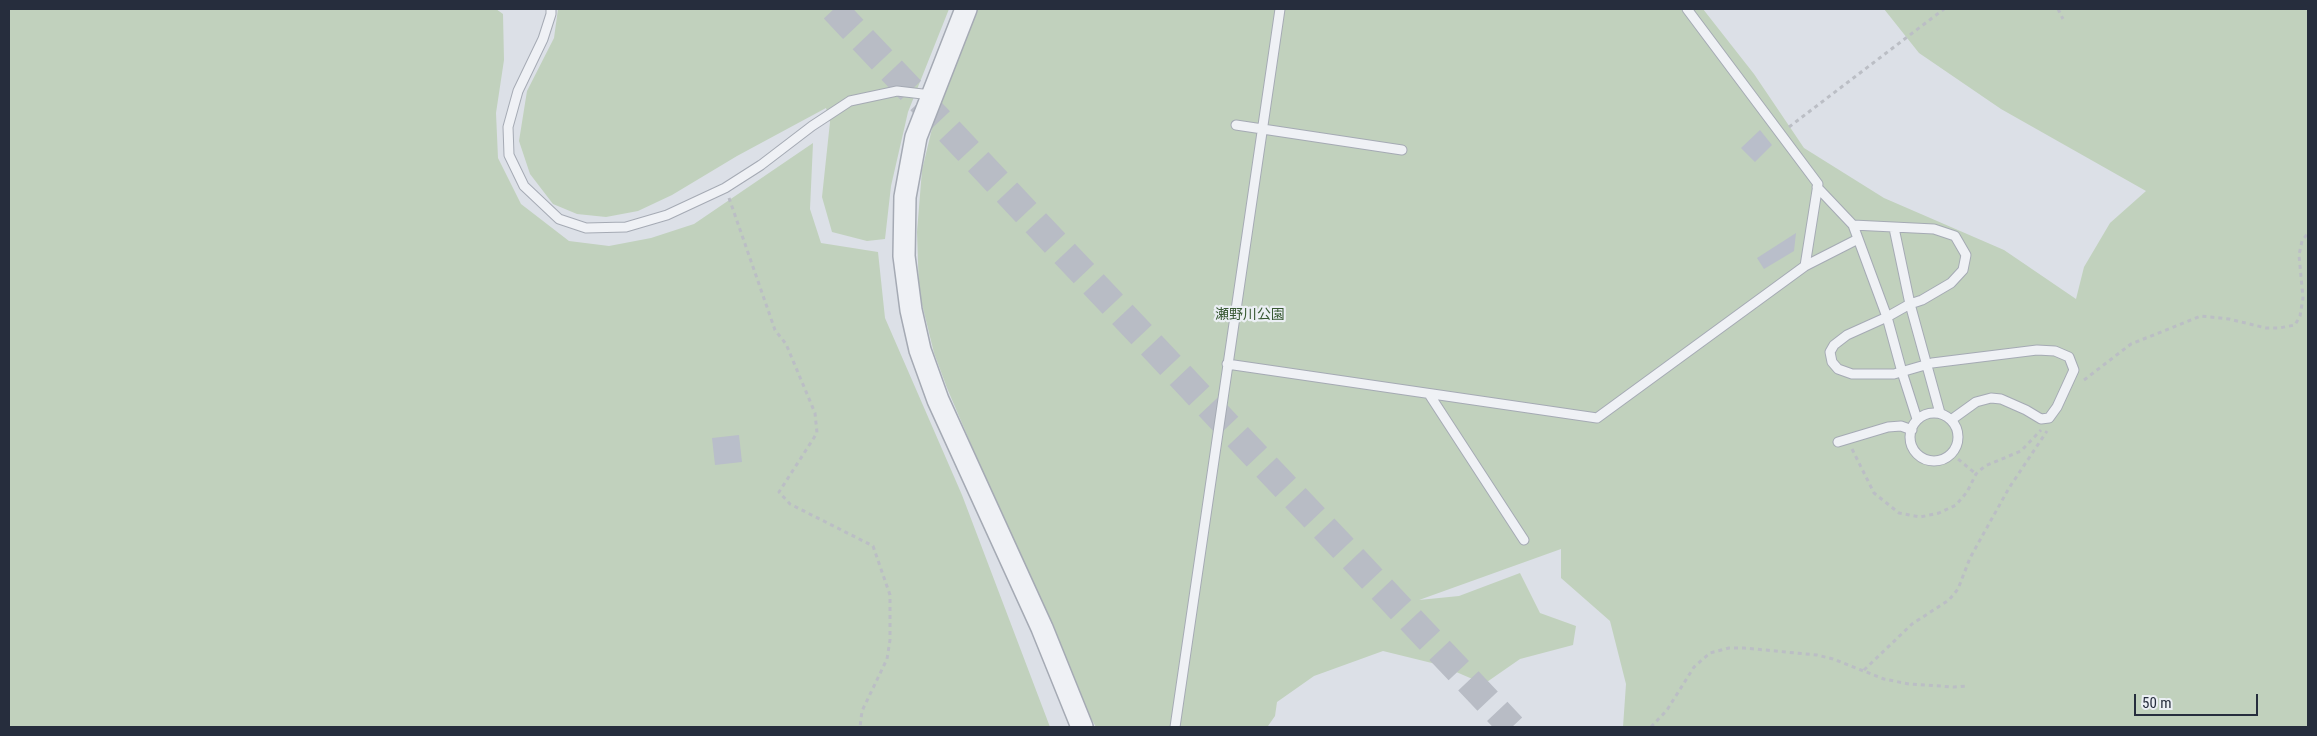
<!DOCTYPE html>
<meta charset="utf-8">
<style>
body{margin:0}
#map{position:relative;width:2317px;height:736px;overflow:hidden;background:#dce0e7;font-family:"Roboto Condensed",sans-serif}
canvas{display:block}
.frame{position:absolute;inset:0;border:10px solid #262d3d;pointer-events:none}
.scale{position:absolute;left:2134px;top:694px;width:124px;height:22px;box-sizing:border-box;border:2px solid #262d3d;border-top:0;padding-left:6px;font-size:15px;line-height:18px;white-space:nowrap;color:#262d3d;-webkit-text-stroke:4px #ebeff4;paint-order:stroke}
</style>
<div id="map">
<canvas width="2317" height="736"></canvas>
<div class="frame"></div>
<div class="scale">50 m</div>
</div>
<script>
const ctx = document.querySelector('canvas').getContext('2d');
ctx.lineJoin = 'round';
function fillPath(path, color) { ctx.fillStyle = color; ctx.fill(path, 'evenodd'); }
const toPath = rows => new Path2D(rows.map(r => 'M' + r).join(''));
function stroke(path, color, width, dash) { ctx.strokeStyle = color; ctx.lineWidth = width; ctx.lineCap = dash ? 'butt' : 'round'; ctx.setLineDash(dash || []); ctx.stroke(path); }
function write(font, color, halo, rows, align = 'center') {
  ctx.font = font + ' "Roboto Condensed","Noto Sans JP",sans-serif'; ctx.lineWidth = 4.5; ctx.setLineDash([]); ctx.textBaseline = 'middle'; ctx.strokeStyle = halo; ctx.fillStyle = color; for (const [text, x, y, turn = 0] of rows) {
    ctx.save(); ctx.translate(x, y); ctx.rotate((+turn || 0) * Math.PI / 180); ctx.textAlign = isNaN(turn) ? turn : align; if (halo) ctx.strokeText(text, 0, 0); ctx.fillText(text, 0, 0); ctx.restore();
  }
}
fillPath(toPath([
 [9,9,496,9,503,14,504,60,496,113,498,158,521,204,569,241,609,246,651,238,694,224,813,143,810,209,821,243,878,252,885,318,962,495,1050,727,9,727],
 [558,9,949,9,908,112,891,186,885,239,867,241,832,232,822,197,830,122,826,108,737,156,672,195,638,211,606,217,577,214,553,204,530,174,519,141,527,91,554,38],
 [978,9,1703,9,1754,74,1804,148,1884,198,2004,250,2076,299,2084,267,2110,223,2146,191,2001,109,1919,53,1884,9,2308,9,2308,727,1623,727,1626,684,1610,621,1561,578,1561,549,1419,600,1459,596,1520,573,1540,613,1576,626,1573,645,1520,659,1484,684,1440,665,1383,651,1314,676,1277,702,1275,716,1268,726,1264,727,1096,727,1079,698,947,388,934,353,919,292,917,232,922,170,936,112]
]), '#c1d1bd');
fillPath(toPath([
 [1760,130,1772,145,1755,162,1741,148],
 [1796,233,1794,251,1764,269,1757,258],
 [739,435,742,462,715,465,712,438]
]), '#b9beca');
stroke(toPath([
 [834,9,1512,727]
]), '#b8bcc5', 28, [28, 14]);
const service = toPath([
 [551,9,551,14,543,39,518,91,508,127,509,155,524,186,559,219,586,228,626,227,667,215,725,188,761,165,812,126,850,101,897,91,931,95],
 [1236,125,1402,150],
 [1817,187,1853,225,1934,229,1955,236,1966,255,1963,270,1951,283,1922,300,1910,304,1887,317,1847,335,1834,345,1830,352,1832,362,1838,369,1852,374,1894,374,1932,363,2037,350,2055,351,2069,357,2074,370,2057,407,2049,418,2041,419,2026,410,2001,399,1991,398,1976,402,1951,420],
 [1853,225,1887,317,1902,372,1917,419],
 [1894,228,1910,304,1940,413],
 [1805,266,1858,239],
 [1227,364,1597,418,1805,266,1818,184,1687,9],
 [1429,394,1524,540],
 '1910 437a24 24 0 1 1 48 0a24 24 0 1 1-48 0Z',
 [1838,442,1888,427,1901,426,1912,430],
 [1175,727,1280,9]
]);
const tertiary = toPath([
 [966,9,916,137,905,197,904,256,911,310,920,350,938,400,1042,628,1082,727]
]);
stroke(service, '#a5aab4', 11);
stroke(tertiary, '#a5aab4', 24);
stroke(toPath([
 [2058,9,2063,19],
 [1789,127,1944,9],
 [729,198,775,330,786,344,815,413,817,433,779,492,790,504,873,546,890,595,890,640,887,659,862,711,860,727],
 [2084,380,2131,344,2201,316,2229,319,2266,328,2279,328,2295,325,2300,316,2303,298,2299,255,2302,241,2308,233],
 [1852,449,1874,493,1899,513,1920,517,1939,513,1956,505,1967,492,1976,474,1985,466,2021,451,2041,430],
 [1952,454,1976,474],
 [1864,670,1912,624,1949,600,1958,589,1970,558,2009,488,2047,431],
 [1651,727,1667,710,1694,667,1710,653,1729,648,1744,648,1817,655,1833,659,1884,679,1909,684,1954,687,1968,686]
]), '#bbbec5', 3, [4, 4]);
stroke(service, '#eff1f5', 9);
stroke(tertiary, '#eff1f5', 21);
write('14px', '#385933', '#ebeff4', [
 ["瀬野川公園",1250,315]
]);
</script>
